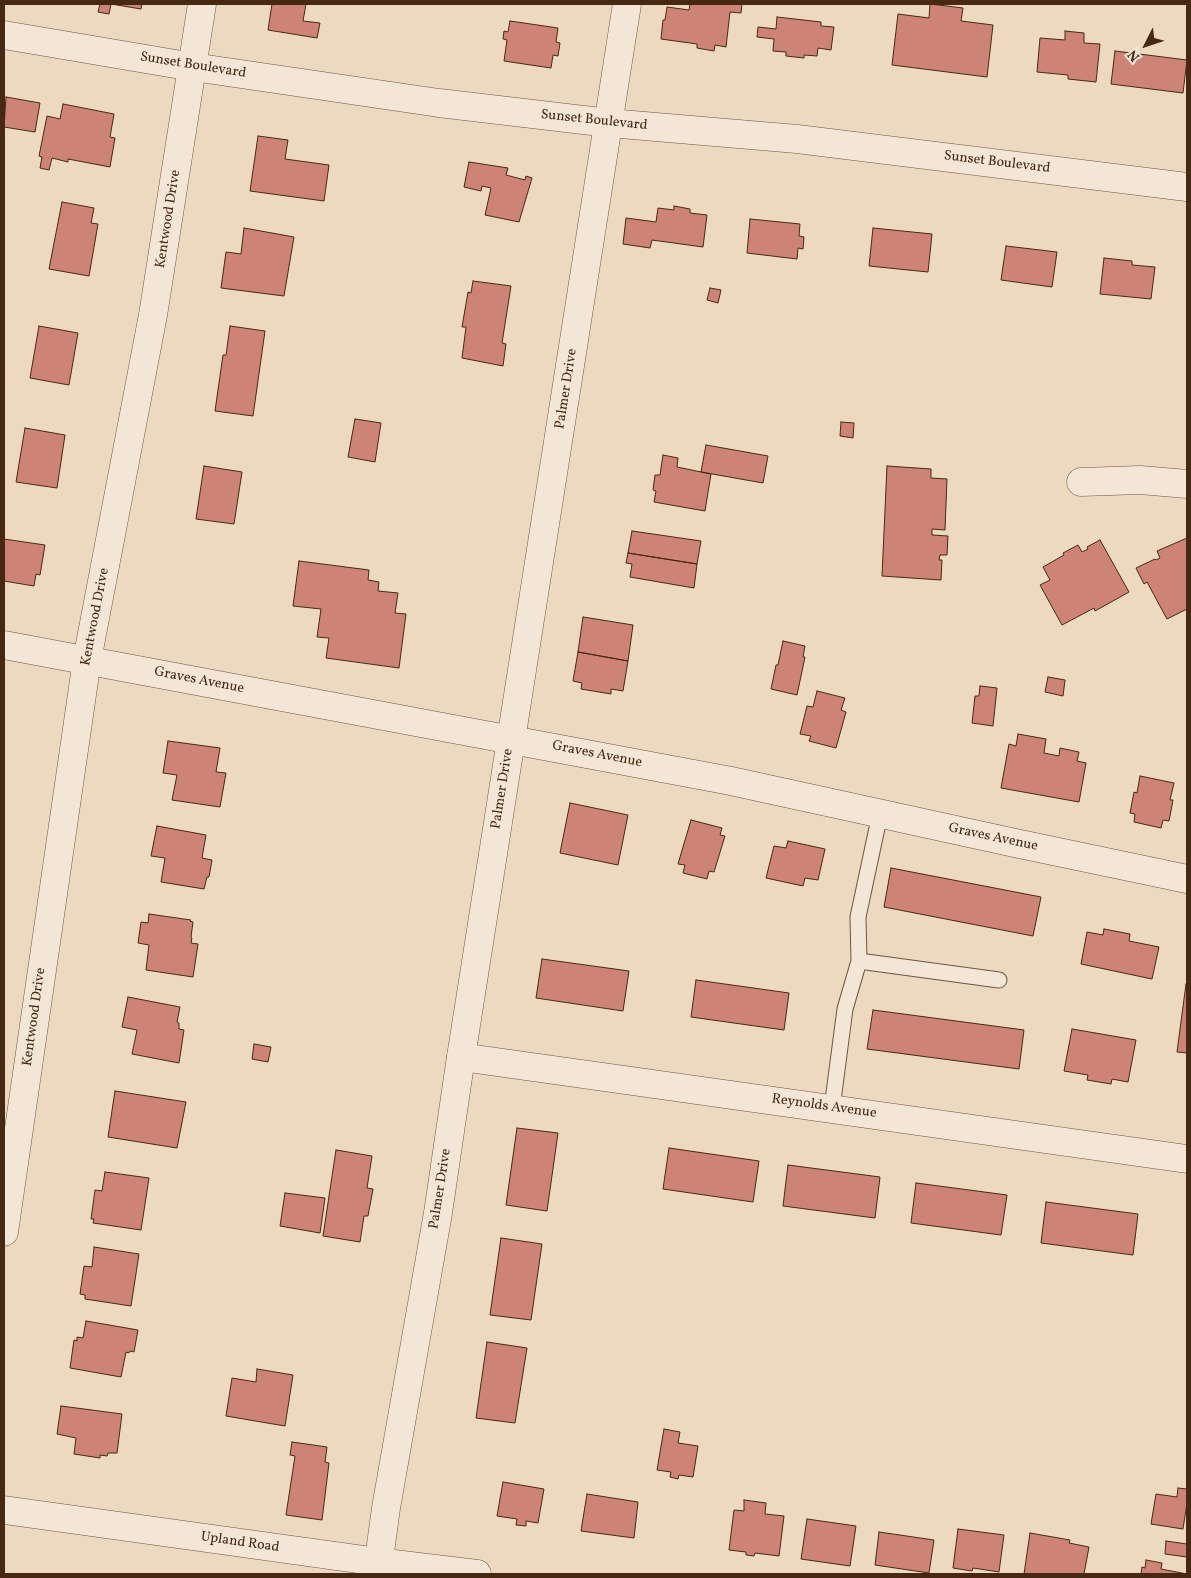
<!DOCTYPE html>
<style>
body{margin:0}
#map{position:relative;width:1191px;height:1578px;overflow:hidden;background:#ecd9c0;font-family:Vollkorn,serif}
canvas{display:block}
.frame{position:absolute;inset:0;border:5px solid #472812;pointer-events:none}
.north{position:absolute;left:1121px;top:20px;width:50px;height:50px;-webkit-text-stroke:4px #f3e6d6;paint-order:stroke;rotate:229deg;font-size:14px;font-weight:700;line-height:20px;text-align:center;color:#472812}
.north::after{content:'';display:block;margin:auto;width:18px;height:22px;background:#472812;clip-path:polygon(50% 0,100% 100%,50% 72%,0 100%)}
</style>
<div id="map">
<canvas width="1191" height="1578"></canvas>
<div class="frame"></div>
<div class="north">N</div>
</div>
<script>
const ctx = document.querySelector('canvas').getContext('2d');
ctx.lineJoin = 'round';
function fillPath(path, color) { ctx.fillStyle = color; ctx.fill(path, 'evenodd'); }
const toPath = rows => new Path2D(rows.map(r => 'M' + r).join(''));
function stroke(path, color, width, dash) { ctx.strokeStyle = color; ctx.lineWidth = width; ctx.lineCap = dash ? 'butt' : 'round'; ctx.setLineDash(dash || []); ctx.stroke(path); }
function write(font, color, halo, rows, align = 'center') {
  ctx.font = font + ' Vollkorn,serif'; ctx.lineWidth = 4; ctx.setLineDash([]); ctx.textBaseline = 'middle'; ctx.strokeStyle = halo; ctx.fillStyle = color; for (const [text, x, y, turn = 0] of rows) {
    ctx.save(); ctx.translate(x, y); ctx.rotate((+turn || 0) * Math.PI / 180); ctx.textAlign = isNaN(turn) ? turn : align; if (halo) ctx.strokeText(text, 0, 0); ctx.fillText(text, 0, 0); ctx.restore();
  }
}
const building = toPath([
 [100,4,142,4,141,9,111,4,109,14,98,12,100,4],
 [272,4,306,4,303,21,320,23,317,38,268,30,272,4],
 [690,4,742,4,741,13,730,12,726,47,715,45,714,51,697,48,697,44,661,39,663,20,665,20,667,7,689,10,690,4],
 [930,4,963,8,961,21,993,25,987,77,892,65,898,14,929,18,930,4],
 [777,17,821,22,821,26,834,27,831,50,818,48,817,56,804,55,804,58,786,56,786,52,773,51,774,39,757,37,758,27,776,29,777,17],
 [510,21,558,28,556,42,560,43,558,56,553,55,551,68,504,61,507,40,503,39,504,31,508,32,510,21],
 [1065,31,1084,33,1084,43,1100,44,1096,82,1068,79,1068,75,1037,72,1040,38,1065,40,1065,31],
 [1115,51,1187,60,1183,93,1111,84,1115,51],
 [6,97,40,103,35,132,4,127,6,97],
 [63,104,114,114,110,137,115,138,110,167,68,159,68,162,52,158,49,170,40,168,42,157,39,156,47,116,60,119,63,104],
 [258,136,288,140,285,159,329,165,324,201,250,191,258,136],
 [469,162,508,168,506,175,525,180,526,176,532,178,519,222,485,215,491,188,482,186,481,191,464,187,469,162],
 [62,202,94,208,91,223,98,224,89,276,49,269,62,202],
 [674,206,690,209,690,213,707,215,703,247,652,240,650,248,623,244,626,218,656,222,658,208,674,210,674,206],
 [750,219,800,224,799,236,804,237,803,249,798,248,797,259,747,253,750,219],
 [244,228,294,237,284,296,221,288,226,252,241,254,244,228],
 [873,228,932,234,928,272,869,266,873,228],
 [1006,246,1057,252,1052,287,1001,280,1006,246],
 [1104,258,1132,261,1132,265,1155,267,1151,299,1100,294,1104,258],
 [473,281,511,286,502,343,506,344,503,366,462,358,466,327,462,327,468,292,471,293,473,281],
 [710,288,721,290,718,303,707,300,710,288],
 [39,326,78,333,69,385,30,378,39,326],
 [230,326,265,331,253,416,215,411,223,355,226,355,230,326],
 [355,419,381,423,375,462,348,457,355,419],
 [841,422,854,423,853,438,840,436,841,422],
 [25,428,65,435,57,488,16,482,25,428],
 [706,445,768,456,763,483,701,472,706,445],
 [663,455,678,458,677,467,711,474,705,511,654,502,656,491,653,490,655,475,660,475,663,455],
 [204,466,242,472,234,524,196,519,204,466],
 [887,466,931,469,931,478,947,479,945,530,932,529,932,535,948,536,947,555,940,555,939,560,942,560,941,580,882,576,887,466],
 [632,531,701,541,697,564,628,553,632,531],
 [1187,538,1187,609,1167,619,1147,582,1144,584,1136,568,1155,559,1156,560,1160,558,1157,551,1187,538],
 [4,539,45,545,40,575,36,574,34,586,4,581,4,539],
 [1100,540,1129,592,1095,611,1094,608,1062,625,1040,585,1050,580,1043,567,1064,555,1063,553,1078,545,1082,552,1088,549,1087,547,1100,540],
 [628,553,697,564,694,588,630,577,632,564,626,563,628,553],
 [299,561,369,570,368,580,379,582,378,591,398,593,395,613,406,614,399,668,326,658,329,638,317,637,321,609,293,606,299,561],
 [583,617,633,625,628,661,578,652,583,617],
 [783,641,805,646,803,657,805,657,797,695,771,689,776,665,778,665,783,641],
 [578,652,628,661,623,691,611,689,611,694,581,689,582,683,573,681,578,652],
 [1048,677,1065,680,1063,696,1045,692,1048,677],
 [980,686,997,688,993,726,972,723,975,696,979,696,980,686],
 [817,691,845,698,841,710,846,712,836,748,809,741,811,736,800,734,807,706,813,707,817,691],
 [1018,734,1046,739,1044,753,1059,756,1060,748,1079,752,1077,761,1086,763,1079,802,1001,788,1009,744,1016,746,1018,734],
 [168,741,220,748,216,772,226,773,220,807,172,800,177,775,163,773,168,741],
 [1140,776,1174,783,1170,800,1173,800,1169,821,1163,820,1161,828,1134,822,1135,814,1130,813,1134,792,1137,793,1140,776],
 [570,803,628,815,618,865,560,853,570,803],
 [691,820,722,828,720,835,725,836,714,872,709,871,707,879,683,873,685,865,678,864,691,820],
 [157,826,206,835,202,858,212,860,209,877,207,877,204,889,161,882,165,858,151,856,157,826],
 [788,841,825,849,818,880,805,878,803,886,766,878,774,846,786,848,788,841],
 [891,868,1041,897,1033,936,884,907,891,868],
 [149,914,191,920,190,921,193,922,191,937,192,938,191,943,198,944,193,977,146,970,149,945,138,943,141,922,148,923,149,914],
 [1104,929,1130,934,1129,941,1159,947,1152,979,1081,964,1087,932,1103,935,1104,929],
 [542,959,629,971,623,1011,536,998,542,959],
 [696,980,789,993,784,1030,691,1017,696,980],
 [1186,984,1187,984,1187,1053,1177,1052,1186,984],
 [128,997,180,1007,177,1022,179,1023,179,1029,184,1030,179,1063,132,1054,137,1030,122,1027,128,997],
 [873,1010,1024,1030,1019,1069,867,1049,873,1010],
 [1072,1029,1136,1040,1128,1082,1112,1079,1111,1084,1087,1080,1088,1075,1064,1071,1072,1029],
 [254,1044,271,1047,268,1062,252,1059,254,1044],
 [115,1091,186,1102,177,1148,108,1137,115,1091],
 [517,1128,558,1133,547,1211,506,1205,517,1128],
 [669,1148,759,1161,753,1202,663,1189,669,1148],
 [336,1150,372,1156,367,1188,373,1189,368,1216,364,1216,360,1242,323,1236,336,1150],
 [788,1165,880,1177,875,1218,783,1206,788,1165],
 [105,1172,149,1178,141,1230,93,1223,94,1219,91,1219,95,1190,102,1191,105,1172],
 [916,1183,1007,1195,1001,1235,911,1223,916,1183],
 [285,1193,325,1198,320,1233,280,1226,285,1193],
 [1046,1202,1138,1214,1133,1255,1041,1243,1046,1202],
 [501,1238,542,1244,531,1320,490,1315,501,1238],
 [94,1247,139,1254,131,1306,85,1299,85,1295,80,1294,84,1266,92,1267,94,1247],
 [86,1321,138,1330,134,1352,130,1351,129,1353,126,1352,121,1377,70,1368,74,1340,77,1341,77,1337,83,1338,86,1321],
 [487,1342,527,1348,515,1423,476,1418,487,1342],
 [257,1369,293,1375,285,1426,226,1416,232,1378,256,1382,257,1369],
 [61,1406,122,1414,117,1453,108,1453,107,1456,100,1455,100,1458,74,1454,76,1438,57,1434,61,1406],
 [664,1429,680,1432,678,1443,698,1446,693,1477,679,1475,678,1479,670,1477,671,1472,657,1470,664,1429],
 [292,1442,327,1447,325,1462,329,1463,322,1520,286,1515,295,1456,290,1455,292,1442],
 [503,1482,544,1489,538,1523,526,1521,526,1526,516,1525,517,1519,497,1516,503,1482],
 [1178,1488,1187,1489,1187,1503,1183,1529,1151,1524,1156,1494,1177,1497,1178,1488],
 [587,1494,638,1502,634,1538,581,1531,587,1494],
 [744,1500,766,1503,765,1514,784,1516,779,1556,755,1553,754,1556,746,1555,746,1552,729,1550,734,1510,744,1511,744,1500],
 [807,1519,856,1526,850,1566,801,1559,807,1519],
 [958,1529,1004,1535,999,1572,973,1568,972,1571,953,1568,958,1529],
 [879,1532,934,1540,929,1573,875,1565,879,1532],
 [1030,1533,1070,1540,1069,1543,1089,1547,1084,1574,1024,1574,1030,1533],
 [1166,1541,1187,1544,1187,1557,1165,1554,1166,1541],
 [1146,1560,1162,1563,1161,1569,1187,1574,1141,1574,1142,1567,1145,1568,1146,1560]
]);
fillPath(building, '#cd8477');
stroke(building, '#472812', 1);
const service = toPath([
 [859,961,999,980],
 [832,1108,845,1009,859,961,858,917,880,814]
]);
const minor = toPath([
 [4,35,193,67,439,103,609,123,797,139,1187,187],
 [1081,482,1140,480,1187,484],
 [4,645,731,781,1015,843,1187,879],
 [461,1057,1187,1159],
 [4,1232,87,660,153,315,202,4],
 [4,1510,379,1562,477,1574]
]);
const tertiary = toPath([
 [377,1574,386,1508,438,1213,461,1057,627,4]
]);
stroke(service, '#70543e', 17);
stroke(minor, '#70543e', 29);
stroke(tertiary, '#70543e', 29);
stroke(service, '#f3e6d6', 15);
stroke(minor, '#f3e6d6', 28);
stroke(tertiary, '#f3e6d6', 28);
write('14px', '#472812', '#f3e6d6', [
 ["Sunset Boulevard",193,66,9],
 ["Sunset Boulevard",594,121,6],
 ["Sunset Boulevard",997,163,7],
 ["Kentwood Drive",169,219,-81],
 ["Palmer Drive",567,389,-81],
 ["Kentwood Drive",96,617,-79],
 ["Graves Avenue",199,681,11],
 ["Graves Avenue",597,755,11],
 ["Palmer Drive",503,789,-81],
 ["Graves Avenue",993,838,12],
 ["Kentwood Drive",35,1017,-82],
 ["Reynolds Avenue",824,1107,8],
 ["Palmer Drive",441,1189,-81],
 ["Upland Road",240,1543,8]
]);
</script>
